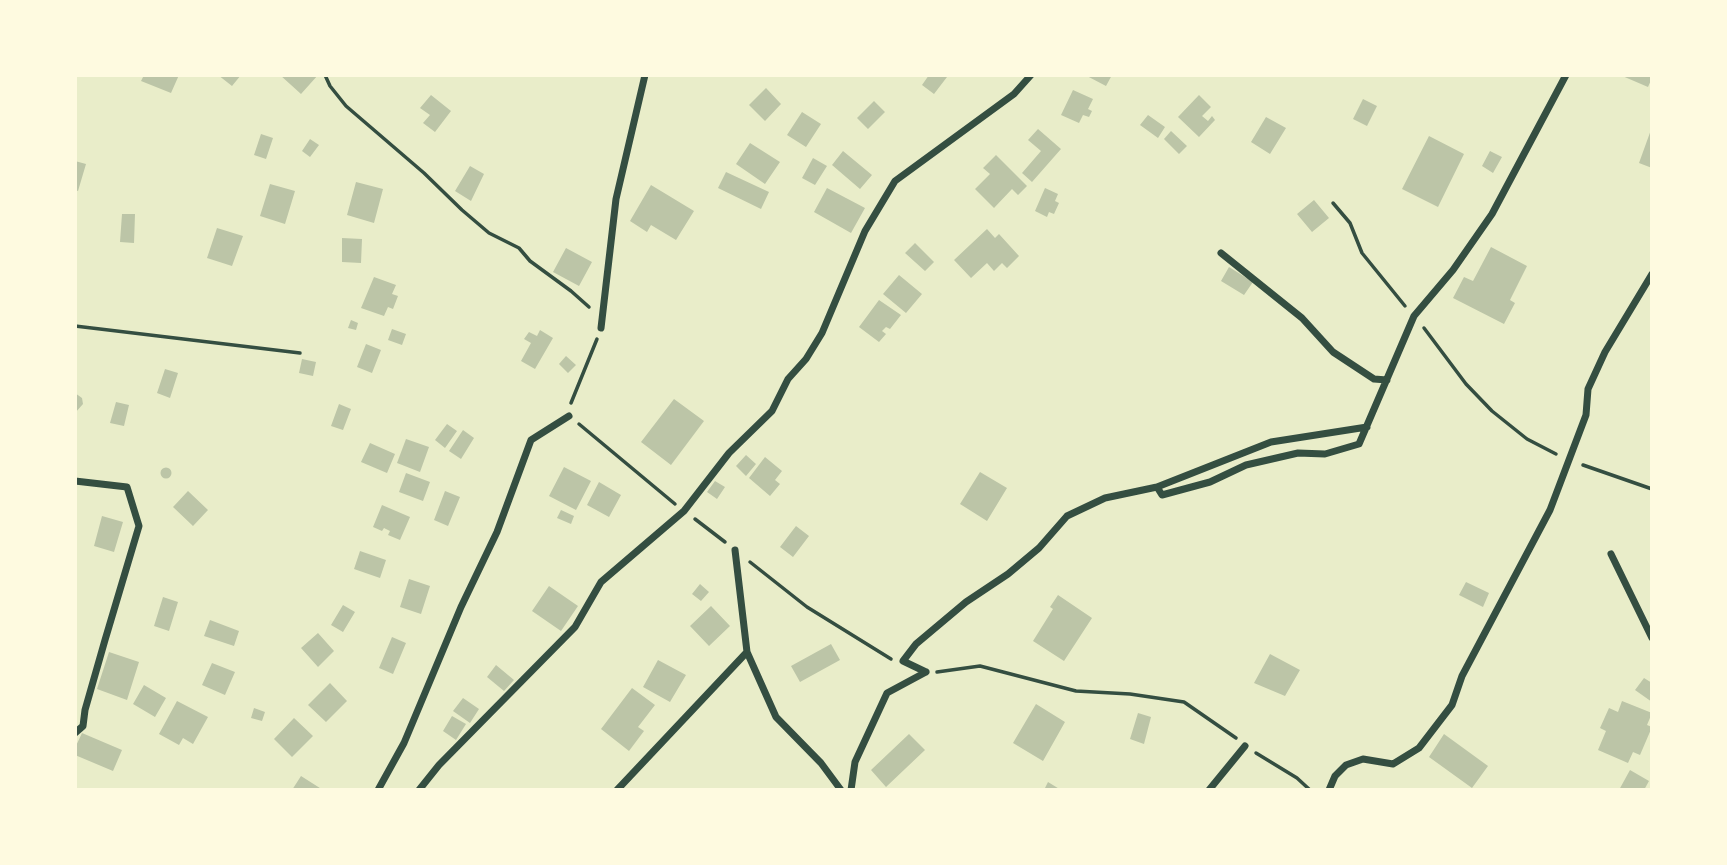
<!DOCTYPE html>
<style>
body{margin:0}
#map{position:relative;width:1727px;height:865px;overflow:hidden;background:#e9edc9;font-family:"Alegreya Sans",sans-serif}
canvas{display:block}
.frame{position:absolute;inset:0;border:77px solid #fefae0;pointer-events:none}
</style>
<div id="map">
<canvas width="1727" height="865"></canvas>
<div class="frame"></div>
</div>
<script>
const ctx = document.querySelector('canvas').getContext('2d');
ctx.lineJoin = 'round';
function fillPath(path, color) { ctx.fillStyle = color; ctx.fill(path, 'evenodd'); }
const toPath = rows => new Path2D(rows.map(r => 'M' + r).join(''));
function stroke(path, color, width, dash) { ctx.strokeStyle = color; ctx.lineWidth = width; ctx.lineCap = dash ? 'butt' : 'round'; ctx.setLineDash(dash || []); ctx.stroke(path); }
fillPath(toPath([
 [144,75,179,75,171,93,141,81],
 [218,75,241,75,232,86],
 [280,75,318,75,301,94],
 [929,75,947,77,934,94,922,85],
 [1085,75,1112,75,1106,86],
 [1620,75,1652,75,1652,78,1648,87],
 [766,88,781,104,765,121,749,105],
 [1073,90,1093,99,1088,109,1092,111,1089,117,1083,115,1079,123,1061,115],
 [431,95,451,111,435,132,423,123,430,115,420,108],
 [1199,95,1211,107,1202,116,1208,121,1212,116,1215,120,1199,137,1178,117],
 [1363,99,1377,106,1367,126,1353,119],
 [874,101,885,112,868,129,857,118],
 [802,112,821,124,806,147,787,135],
 [1148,115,1165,127,1158,138,1140,125],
 [1266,117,1286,128,1270,154,1251,142],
 [1652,127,1652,168,1639,163],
 [1038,129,1061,149,1032,182,1022,173,1041,151,1028,140],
 [1171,131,1187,146,1179,154,1164,139],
 [261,134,273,138,266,159,254,155],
 [1429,136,1464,154,1438,207,1402,189],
 [310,139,319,145,310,157,302,151],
 [750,143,780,162,765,184,736,164],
 [843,151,872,175,860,189,832,165],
 [1490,151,1502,157,1493,173,1482,166],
 [996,155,1027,186,1018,195,1012,189,994,208,975,189,990,174,983,168],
 [813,158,827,166,815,185,802,178],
 [75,161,86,164,78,191,75,190],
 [470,166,484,174,471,201,455,191],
 [726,172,769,192,761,209,718,188],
 [356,182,383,189,374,223,347,215],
 [270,184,295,191,285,224,260,216],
 [651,185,694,211,676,240,651,225,647,232,630,221],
 [827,188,865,208,851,233,814,212],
 [1045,188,1058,194,1055,201,1059,203,1054,214,1049,212,1047,217,1035,211],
 [1314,200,1329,218,1312,232,1297,214],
 [122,214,135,214,134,243,120,242],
 [217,228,243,236,232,266,207,258],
 [987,229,995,238,999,234,1019,256,1007,268,1002,263,994,271,987,263,971,278,954,260],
 [342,238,362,239,361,263,342,262],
 [915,243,934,262,925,271,905,253],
 [1491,247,1527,266,1510,300,1515,303,1504,324,1453,298,1464,277,1473,281],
 [566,248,592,262,579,286,553,272],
 [1229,267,1253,282,1244,295,1221,281],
 [899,275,922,294,906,313,883,294],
 [374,277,396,285,392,294,398,296,393,309,388,307,384,316,361,308],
 [879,300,901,315,890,329,886,327,882,331,886,334,879,342,859,327],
 [351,320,358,323,356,330,348,328],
 [392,329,406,334,402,345,388,340],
 [540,330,553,338,535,369,521,361,531,343,524,339,529,332,537,336],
 [366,344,381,350,372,373,357,367],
 [566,356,576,365,568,373,559,364],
 [302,359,316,362,313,376,299,373],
 [165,369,178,373,170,398,157,393],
 [75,393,82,398,83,404,75,413],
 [674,399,704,421,671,465,641,442],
 [116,402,129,405,124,426,110,423],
 [339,404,351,409,343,430,331,426],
 [447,424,457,431,445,448,435,440],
 [463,430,474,438,461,459,449,451],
 [406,439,429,447,420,472,397,463],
 [370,443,395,454,387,473,361,462],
 [746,455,756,464,746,476,736,466],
 [765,457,782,471,775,480,780,484,770,496,749,478],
 [564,467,591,481,576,510,549,496],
 '160.5 473a5.5 5.5 0 1 1 11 0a5.5 5.5 0 1 1-11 0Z',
 [980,472,1007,488,987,521,960,504],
 [406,473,430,482,423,501,399,492],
 [715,481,725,487,717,499,707,492],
 [599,482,621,495,609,517,587,505],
 [188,491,208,510,193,526,173,507],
 [445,491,460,497,448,526,434,520],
 [382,505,410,517,400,540,388,535,390,531,384,528,382,531,373,527],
 [561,510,574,516,571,524,557,518],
 [102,516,123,522,114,552,94,546],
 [796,526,809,536,793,557,780,547],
 [360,551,386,560,380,578,354,569],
 [409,579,430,586,421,614,400,607],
 [1466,582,1489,593,1483,607,1459,595],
 [700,584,709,592,701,601,692,594],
 [549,586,578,606,561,631,532,611],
 [1058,595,1092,618,1064,661,1033,641,1053,609,1050,607],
 [163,597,178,602,169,631,154,626],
 [343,605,355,612,343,632,331,625],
 [711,606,730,626,709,646,690,626],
 [210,620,239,631,234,646,204,636],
 [318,633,334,651,318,667,301,648],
 [392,637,406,643,393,674,379,668],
 [831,644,840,660,800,682,791,666],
 [109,652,139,662,127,700,97,689],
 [1270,654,1300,670,1285,696,1254,683],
 [658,660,686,675,670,702,643,687],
 [212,663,235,672,225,695,202,685],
 [496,665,514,680,504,691,487,677],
 [1644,678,1652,683,1652,702,1635,690],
 [330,683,347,701,326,722,308,705],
 [144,685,166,698,155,717,133,704],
 [632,688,655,705,638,727,644,731,629,751,601,729],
 [463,698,479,709,470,723,453,711],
 [177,701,208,717,193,744,183,738,179,745,159,734],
 [1622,701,1652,713,1647,725,1652,727,1640,755,1633,752,1628,763,1598,750,1606,731,1600,728,1609,708,1618,712],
 [1036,704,1065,722,1043,761,1013,743],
 [254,708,265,712,262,721,251,718],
 [1138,713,1151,717,1144,744,1130,739],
 [452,716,466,724,456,740,443,731],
 [294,718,313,736,292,757,274,739],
 [82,733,122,750,113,771,75,755,75,748],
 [909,734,925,750,886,787,871,770],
 [1444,734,1488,766,1472,788,1429,757],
 [1630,770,1649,781,1644,790,1619,790],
 [301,776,323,790,292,790],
 [1048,782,1061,790,1044,790]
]), '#bcc5a7');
stroke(toPath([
 [325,75,330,86,346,106,424,173,462,210,489,233,519,248,530,261,571,291,589,307],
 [1333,203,1350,223,1362,253,1405,306],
 [75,326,300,353],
 [1424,328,1466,384,1492,411,1527,439,1556,454],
 [571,403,597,339],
 [579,424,675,504],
 [1583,465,1652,489],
 [695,519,725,542],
 [750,562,807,607,891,659],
 [937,672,980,666,1076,691,1130,694,1184,702,1236,738],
 [1256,753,1297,778,1310,790]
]), '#344e41', 3.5);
stroke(toPath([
 [1221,253,1302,318,1333,352,1374,379,1387,380],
 [601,328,616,199,645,75],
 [75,481,127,487,139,526,105,640,85,710,83,726,75,733],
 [1157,487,1162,495,1210,482,1246,465,1298,453,1325,454,1359,444,1414,316,1453,270,1492,214,1566,75],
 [735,550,747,652,776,717,821,763,841,790],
 [1611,554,1652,638],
 [926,672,903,661,916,644,966,602,1008,574,1039,548,1067,516,1105,498,1157,487,1271,442,1367,427],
 [378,790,404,743,461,607,497,532,531,440,569,416],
 [419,790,439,765,575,627,601,582,684,511,729,453,772,411,788,379,806,359,822,333,865,231,895,181,1014,94,1031,75],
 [617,790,747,652],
 [851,790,855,762,887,693,926,672],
 [1209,790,1245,746],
 [1329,790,1335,776,1346,765,1363,759,1393,764,1419,748,1452,705,1462,676,1550,510,1586,415,1588,389,1605,352,1652,274]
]), '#344e41', 7);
</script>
